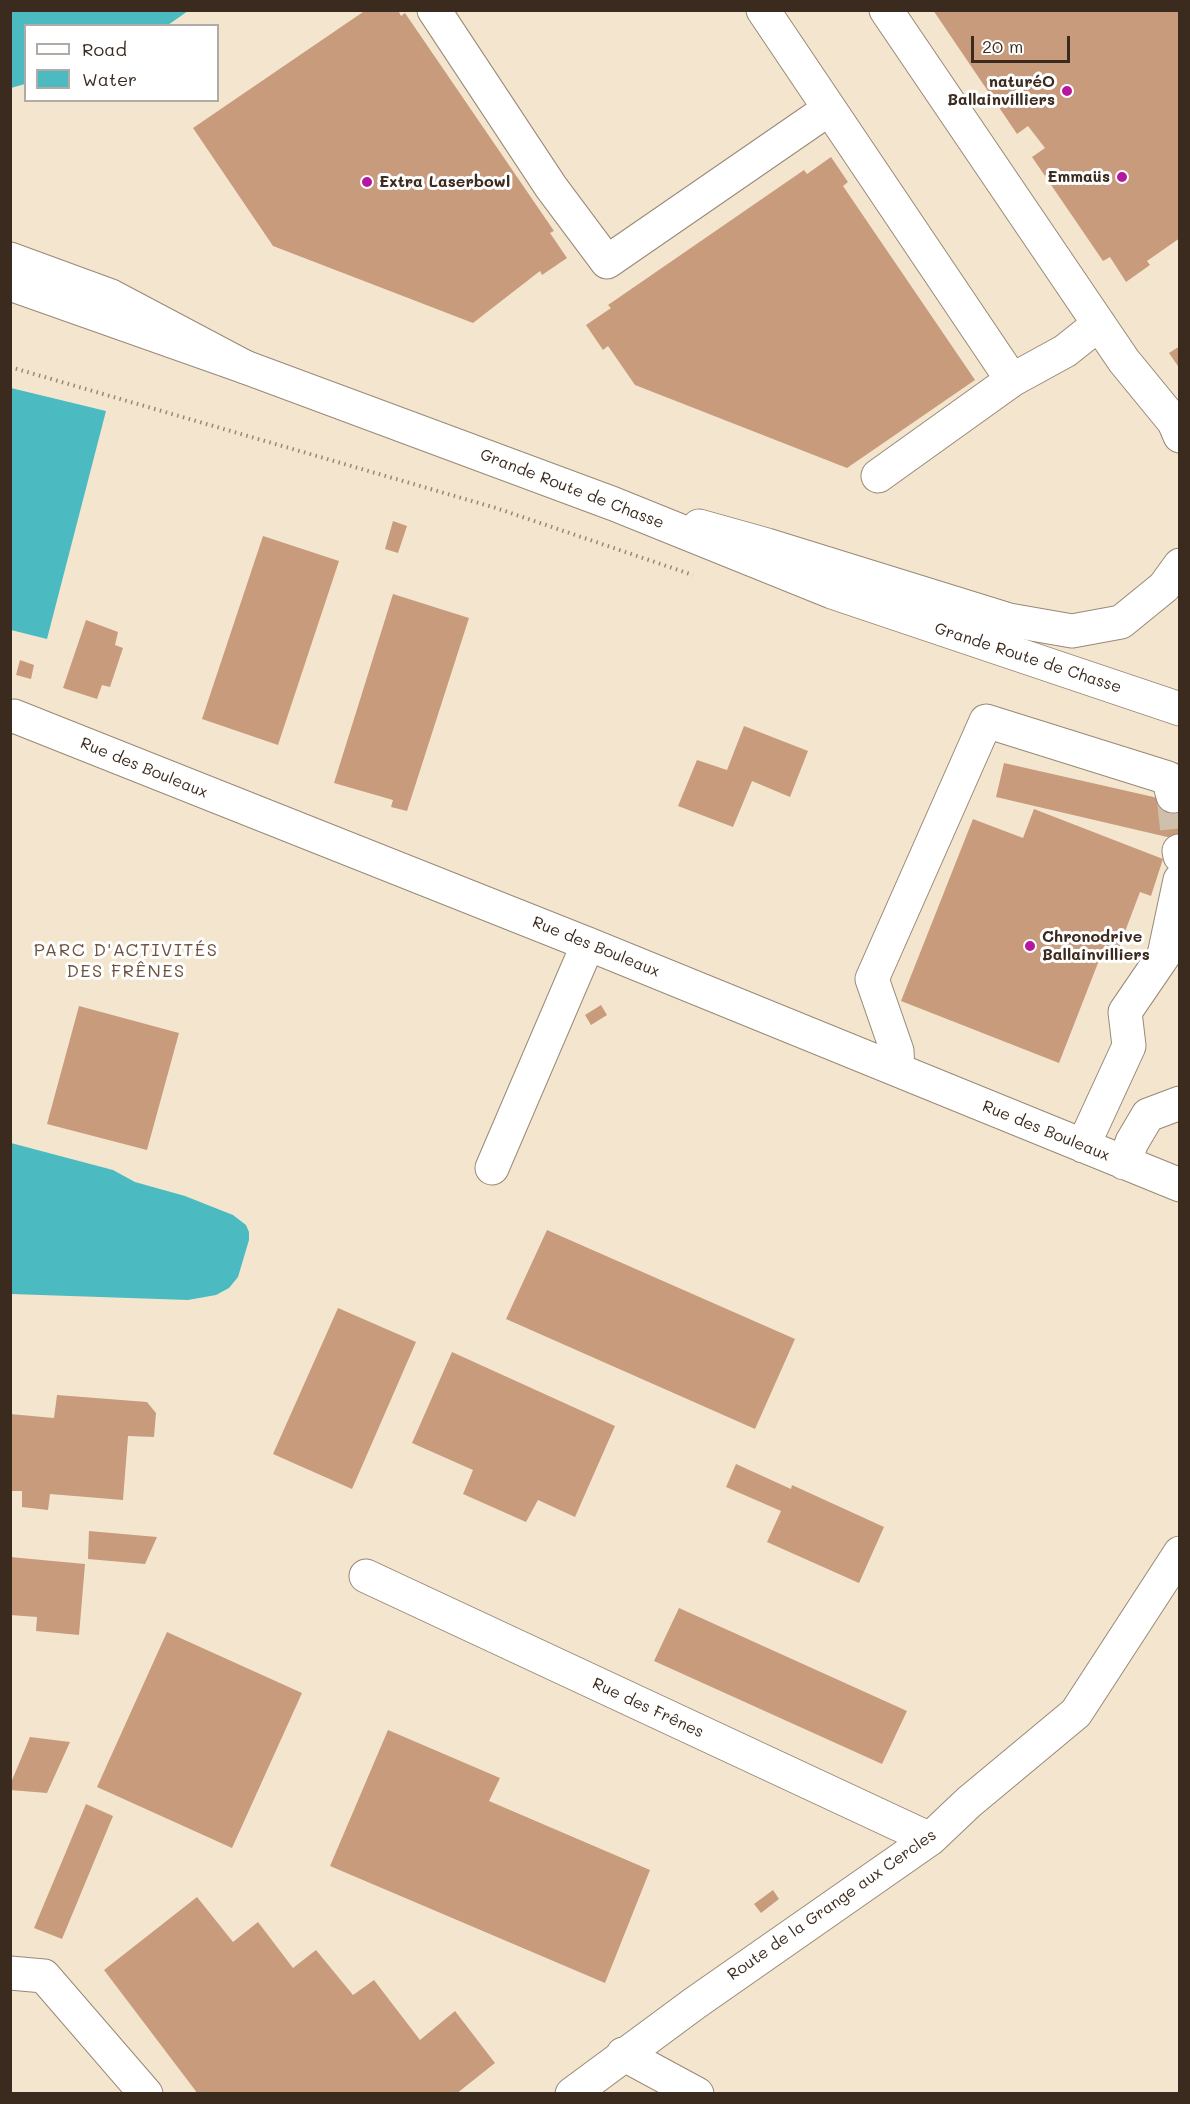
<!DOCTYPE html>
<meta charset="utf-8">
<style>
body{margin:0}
#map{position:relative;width:1190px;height:2104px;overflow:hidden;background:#f4e6ce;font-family:Mali,sans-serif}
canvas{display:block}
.frame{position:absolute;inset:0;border:12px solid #3b2a1e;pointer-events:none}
.legend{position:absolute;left:24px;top:24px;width:195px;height:78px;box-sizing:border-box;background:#fff;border:2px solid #b1aaa5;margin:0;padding:8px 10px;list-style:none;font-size:18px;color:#3b2a1e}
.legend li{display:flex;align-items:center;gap:12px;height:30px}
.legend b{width:30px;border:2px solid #b1aaa5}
.scale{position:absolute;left:971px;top:36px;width:99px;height:27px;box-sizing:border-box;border:3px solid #3b2a1e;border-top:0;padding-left:8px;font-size:18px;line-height:21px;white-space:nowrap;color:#3b2a1e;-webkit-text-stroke:4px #fff;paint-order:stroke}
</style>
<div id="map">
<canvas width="1190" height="2104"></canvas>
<div class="frame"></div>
<ul class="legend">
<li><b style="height:8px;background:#fff"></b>Road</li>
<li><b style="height:16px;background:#4cbbc1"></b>Water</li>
</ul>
<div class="scale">20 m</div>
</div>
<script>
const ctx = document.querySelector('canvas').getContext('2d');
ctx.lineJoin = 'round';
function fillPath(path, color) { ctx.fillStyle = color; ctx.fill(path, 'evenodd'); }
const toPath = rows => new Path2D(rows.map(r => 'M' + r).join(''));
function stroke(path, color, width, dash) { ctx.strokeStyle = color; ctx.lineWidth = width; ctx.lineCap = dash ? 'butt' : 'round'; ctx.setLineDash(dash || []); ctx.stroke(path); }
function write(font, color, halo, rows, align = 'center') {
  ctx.font = font + ' Mali,sans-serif'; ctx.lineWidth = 6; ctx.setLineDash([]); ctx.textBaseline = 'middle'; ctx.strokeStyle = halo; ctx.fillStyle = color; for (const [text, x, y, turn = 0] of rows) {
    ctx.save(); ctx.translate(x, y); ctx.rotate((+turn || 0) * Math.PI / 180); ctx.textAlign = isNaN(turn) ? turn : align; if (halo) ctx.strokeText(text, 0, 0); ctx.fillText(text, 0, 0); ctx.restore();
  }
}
fillPath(toPath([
 [11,10,188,10,188,11,168,25,26,26,25,84,11,88],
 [11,388,106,411,47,639,11,630],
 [11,1143,113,1170,135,1182,185,1196,233,1215,246,1225,249,1232,249,1240,238,1277,229,1288,216,1295,188,1300,11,1294]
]), '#4cbbc1');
fillPath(toPath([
 [362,10,398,10,401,16,405,13,554,231,550,233,567,258,542,275,540,271,473,323,273,246,193,128,363,12],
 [933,10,1180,10,1180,238,1147,261,1150,265,1126,282,1110,257,1103,261,1032,157,1045,148,1028,126,1017,134],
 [831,157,848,182,843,186,975,380,847,468,635,385,608,346,603,350,586,325,611,308,608,305,804,170,807,174],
 [1180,346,1180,369,1169,353],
 [393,521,407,526,398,553,385,549],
 [263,536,339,561,278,745,202,719],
 [393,594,469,618,407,811,391,807,393,800,334,783],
 [86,620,118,632,115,645,123,648,110,687,102,685,97,699,63,688],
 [20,660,34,665,31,679,16,675],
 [744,726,808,751,790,797,752,781,733,827,678,806,697,760,727,770],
 [1004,763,1180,803,1180,840,996,797],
 [1034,809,1163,859,1151,896,1140,892,1118,950,1105,945,1059,1063,901,1001,973,819,1023,838],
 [601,1005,607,1015,591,1025,585,1015],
 [79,1006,179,1033,147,1150,47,1124],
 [547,1230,795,1339,755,1429,506,1319],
 [338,1308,416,1342,352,1489,273,1454],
 [452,1352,615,1426,575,1517,538,1500,526,1522,463,1494,473,1470,412,1443],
 [57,1395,147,1402,156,1413,154,1437,128,1436,123,1500,50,1494,48,1510,22,1507,22,1491,10,1491,10,1414,54,1418],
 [736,1464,791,1489,792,1485,884,1527,859,1583,767,1542,781,1511,726,1487],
 [89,1531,157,1537,145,1564,88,1559],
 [10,1557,85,1564,79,1635,36,1631,37,1617,10,1615],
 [679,1608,907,1711,882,1764,654,1661],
 [167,1632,302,1693,232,1848,97,1787],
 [388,1730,500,1778,489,1801,650,1870,605,1983,330,1866],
 [30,1737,70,1742,47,1793,10,1790,10,1785],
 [86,1804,113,1816,62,1939,34,1928],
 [773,1890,779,1899,761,1913,754,1904],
 [197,1897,233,1942,258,1922,293,1968,316,1950,353,1995,374,1980,420,2040,455,2011,495,2063,456,2094,198,2094,104,1970]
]), '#c89b7c');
stroke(toPath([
 [1173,796,1179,851]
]), '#cfc0ab', 33, [33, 16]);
const minor = toPath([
 [434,10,551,187,607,262,829,109],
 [763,10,1012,380],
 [886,10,1124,361,1174,422,1180,436],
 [878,476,1012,380,1065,351,1099,324],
 [699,526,767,545,1009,620,1072,631,1121,622,1164,587,1180,565],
 [10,717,14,716,588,944,1180,1185],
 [1179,851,1180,856],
 [898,1070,897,1051,872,979,986,721,1168,778,1173,796],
 [1083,1146,1129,1046,1125,1012,1164,955,1180,880],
 [1124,1163,1132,1142,1148,1115,1180,1103],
 [492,1168,588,944],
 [366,1576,930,1839],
 [10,1973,44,1976,146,2094],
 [623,2054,697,2094],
 [572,2094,695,2003,930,1839,969,1802,1076,1713,1180,1553]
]);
const major = toPath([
 [10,284,245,367,614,504,832,592,1180,709]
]);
const highway = toPath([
 [10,259,111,296,245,367]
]);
stroke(minor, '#988876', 35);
stroke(major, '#988876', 35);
stroke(highway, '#988876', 35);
stroke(toPath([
 [10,367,496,508,693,575]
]), '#988876', 4, [1.5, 4.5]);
stroke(minor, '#fff', 33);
stroke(major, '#fff', 33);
stroke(highway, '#fff', 33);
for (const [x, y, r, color] of [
 [1067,91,6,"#b5179e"],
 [1122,177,6,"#b5179e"],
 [367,182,6,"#b5179e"],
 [1030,946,6,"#b5179e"]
]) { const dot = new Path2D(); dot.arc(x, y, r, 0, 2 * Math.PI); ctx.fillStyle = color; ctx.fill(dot); stroke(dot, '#fff', 2); }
write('bold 16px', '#3b2a1e', '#fff', [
 ["naturéO",1055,82],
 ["Ballainvilliers",1055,100],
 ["Emmaüs",1110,177],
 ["Extra Laserbowl",379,182,"left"],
 ["Chronodrive",1042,937,"left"],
 ["Ballainvilliers",1042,955,"left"]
], 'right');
write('16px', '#3b2a1e', '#fff', [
 ["Grande Route de Chasse",572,489,21],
 ["Grande Route de Chasse",1028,658,18],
 ["Rue des Bouleaux",144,768,22],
 ["Rue des Bouleaux",596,947,22],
 ["Rue des Bouleaux",1046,1131,22],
 ["Rue des Frênes",648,1708,25],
 ["Route de la Grange aux Cercles",832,1905,-35]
]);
ctx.letterSpacing = '1.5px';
write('18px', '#6c523f', '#fff', [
 ["PARC D'ACTIVITÉS",126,950],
 ["DES FRÊNES",126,971]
]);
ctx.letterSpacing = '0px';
</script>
